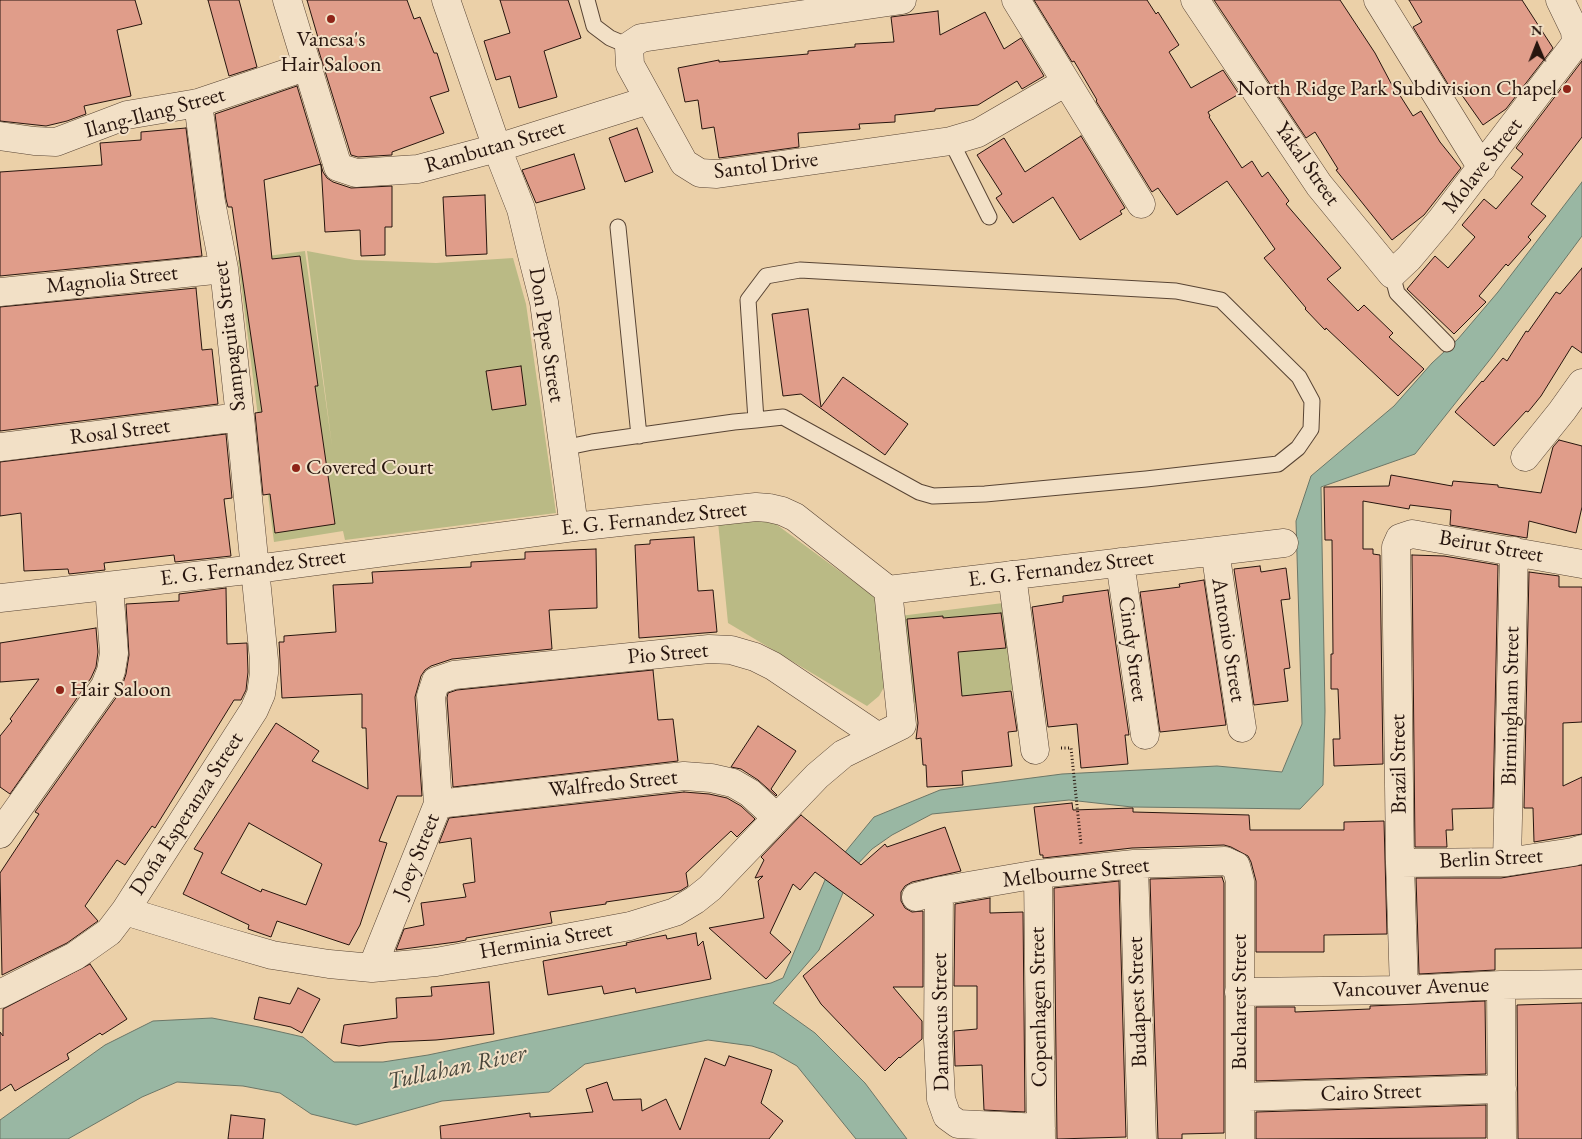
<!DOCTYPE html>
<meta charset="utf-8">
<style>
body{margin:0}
#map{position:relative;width:1582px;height:1139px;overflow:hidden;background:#ebd0a8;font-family:"EB Garamond",serif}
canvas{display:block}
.north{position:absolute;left:1512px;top:20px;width:50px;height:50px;-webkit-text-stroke:4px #f2e0c6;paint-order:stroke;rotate:359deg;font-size:14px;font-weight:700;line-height:20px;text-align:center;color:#27150e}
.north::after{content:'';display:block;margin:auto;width:18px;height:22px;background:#27150e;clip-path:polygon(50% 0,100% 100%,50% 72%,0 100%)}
</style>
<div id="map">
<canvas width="1582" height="1139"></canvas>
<div class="north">N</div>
</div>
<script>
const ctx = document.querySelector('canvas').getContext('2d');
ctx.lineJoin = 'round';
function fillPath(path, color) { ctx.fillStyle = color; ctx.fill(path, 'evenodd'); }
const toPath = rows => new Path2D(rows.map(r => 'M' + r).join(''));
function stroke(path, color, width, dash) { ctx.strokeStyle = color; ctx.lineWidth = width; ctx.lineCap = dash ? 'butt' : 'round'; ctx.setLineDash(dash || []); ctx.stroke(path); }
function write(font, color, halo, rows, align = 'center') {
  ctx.font = font + ' "EB Garamond",serif'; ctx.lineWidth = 4; ctx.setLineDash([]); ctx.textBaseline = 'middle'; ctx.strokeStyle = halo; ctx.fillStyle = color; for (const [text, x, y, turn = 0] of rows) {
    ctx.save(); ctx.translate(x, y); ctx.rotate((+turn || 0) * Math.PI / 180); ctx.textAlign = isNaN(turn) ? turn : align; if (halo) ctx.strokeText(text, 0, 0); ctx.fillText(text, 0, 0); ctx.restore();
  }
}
fillPath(toPath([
 [305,251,332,446,307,251,355,260,436,263,513,258,526,304,556,513,345,540,343,531,274,542,238,260],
 [765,516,876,598,887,682,879,696,867,706,728,623,718,522],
 [1011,602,1022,689,911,703,900,616]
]), '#baba85');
const water = toPath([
 [1582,182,1582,236,1492,357,1415,454,1321,487,1325,711,1323,785,1300,809,1132,807,1069,800,932,814,892,835,872,849,853,869,819,950,773,1003,815,1033,865,1083,907,1139,856,1139,797,1066,774,1053,752,1046,708,1040,585,1064,549,1092,442,1101,356,1125,311,1114,280,1093,243,1086,177,1082,142,1097,68,1139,0,1139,0,1120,105,1045,153,1021,212,1018,259,1027,303,1037,334,1062,383,1062,428,1055,771,983,783,978,828,873,874,817,940,790,1062,774,1217,766,1282,772,1302,724,1296,521,1311,476,1394,406,1432,363,1458,339,1498,292,1582,182]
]);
fillPath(water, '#99b7a3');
stroke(water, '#6b7667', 1);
const building = toPath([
 [0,0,135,0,142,24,117,30,131,96,84,106,86,114,67,121,46,126,0,121,0,0],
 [208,0,239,0,257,67,229,76,208,0],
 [307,0,407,0,414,19,420,17,434,53,437,53,449,91,430,97,444,133,392,152,392,155,358,157,351,155,316,42,319,41,307,0],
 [500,0,568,0,581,38,544,51,557,97,519,108,510,76,496,80,484,41,510,33,500,0],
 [1034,0,1147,0,1156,14,1158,12,1179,45,1169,52,1191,88,1223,70,1239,94,1208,112,1210,116,1209,117,1242,168,1252,161,1262,177,1268,172,1289,201,1286,204,1341,268,1327,279,1358,311,1364,305,1393,333,1389,337,1424,369,1398,396,1326,328,1325,330,1305,309,1306,308,1264,258,1275,249,1227,181,1177,215,1158,188,1152,192,1096,101,1097,100,1074,61,1072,62,1034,0],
 [1214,0,1340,0,1375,53,1393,87,1394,86,1413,116,1421,111,1440,142,1461,168,1424,215,1392,240,1336,170,1338,169,1315,132,1306,138,1214,0],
 [1409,0,1522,0,1553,48,1506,109,1483,125,1459,91,1454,94,1413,27,1422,22,1409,0],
 [938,11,940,35,985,12,1004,49,1021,38,1044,76,1022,89,1017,81,978,105,935,109,935,111,895,115,895,122,859,124,860,129,798,133,799,147,719,158,714,127,702,129,698,100,685,102,678,68,719,60,719,62,808,54,808,51,855,47,855,44,894,42,891,17,938,11],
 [1582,61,1582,137,1531,204,1546,216,1528,237,1531,240,1508,266,1506,264,1479,296,1486,302,1454,334,1407,289,1435,256,1448,268,1475,237,1462,225,1484,199,1496,209,1523,177,1511,168,1523,154,1516,148,1582,61],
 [297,86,323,172,327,178,333,182,351,188,392,186,392,227,385,227,385,255,361,256,360,230,325,232,321,164,264,180,272,259,300,256,318,386,315,386,335,524,275,533,270,494,263,495,255,413,262,412,232,207,228,207,226,199,215,114,297,86],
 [186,128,202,256,0,276,0,172,102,165,100,143,141,140,141,132,186,128],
 [637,128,653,172,625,182,609,138,637,128],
 [1081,136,1125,208,1120,211,1122,214,1080,240,1053,197,1013,223,996,198,1002,194,977,155,1004,138,1025,172,1081,136],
 [574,154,585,189,536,203,522,170,574,154],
 [485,195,487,254,446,256,443,197,485,195],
 [1582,268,1582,353,1572,346,1541,396,1528,412,1526,411,1494,446,1455,412,1482,381,1483,382,1503,358,1507,361,1526,331,1528,332,1556,292,1560,294,1582,268],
 [196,288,202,350,212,349,218,404,0,431,0,307,196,288],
 [808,309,821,407,843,377,908,424,885,455,801,394,783,396,772,314,808,309],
 [521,366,526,405,492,410,486,371,521,366],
 [226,434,232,498,224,499,231,556,175,562,174,555,104,563,105,570,69,574,68,569,24,571,21,513,0,516,0,462,226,434],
 [1559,440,1582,446,1582,507,1576,533,1529,521,1527,538,1450,525,1451,510,1410,505,1409,509,1363,501,1363,549,1373,549,1373,554,1380,555,1383,764,1334,766,1333,739,1340,739,1338,689,1331,689,1331,654,1333,654,1332,540,1325,540,1324,487,1389,486,1391,475,1452,486,1453,481,1498,485,1498,487,1541,493,1553,447,1559,440],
 [694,537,698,591,713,590,717,632,639,638,635,545,650,544,650,540,694,537],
 [596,549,597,608,549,610,552,649,452,659,431,666,425,670,421,676,415,697,422,796,397,796,379,841,387,843,360,925,349,945,277,921,271,937,248,929,249,925,183,894,203,853,194,849,276,723,319,751,312,761,368,789,366,728,362,728,362,694,282,698,279,642,284,642,284,636,336,632,333,585,373,583,372,572,471,567,471,562,525,559,525,552,596,549],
 [249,823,322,864,306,905,262,889,261,892,221,873,249,823],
 [1412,555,1444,556,1498,565,1493,808,1452,809,1453,830,1446,830,1447,847,1415,847,1412,555],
 [1260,566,1261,572,1286,568,1290,599,1281,600,1290,668,1284,669,1288,701,1254,705,1234,569,1260,566],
 [1529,572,1559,576,1559,587,1582,587,1582,722,1563,723,1563,786,1582,777,1582,834,1534,842,1533,808,1524,808,1529,572],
 [1204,580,1226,725,1160,732,1140,592,1180,587,1179,584,1204,580],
 [226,588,227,644,247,643,248,672,246,690,241,700,234,700,155,828,152,826,125,865,117,860,85,906,98,921,67,943,2,975,0,873,39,814,35,812,120,692,126,674,129,655,126,604,179,601,179,594,226,588],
 [1108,590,1129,735,1125,735,1128,764,1081,768,1077,724,1048,727,1032,607,1063,602,1063,596,1108,590],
 [1001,613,1006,648,958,652,962,696,1011,691,1017,731,1008,732,1012,766,962,771,963,785,927,787,926,765,923,765,921,738,916,739,918,723,907,619,943,616,943,618,1001,613],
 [96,628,98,652,96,667,91,678,10,794,0,787,0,736,12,721,10,719,39,679,0,682,0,643,96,628],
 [653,670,658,720,673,719,678,761,453,787,447,698,448,693,457,690,653,670],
 [758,726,796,751,771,789,777,795,776,796,758,780,741,769,731,767,758,726],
 [684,792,709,794,727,798,741,806,755,819,737,837,731,831,686,873,688,886,680,891,606,902,606,904,550,912,552,923,466,938,466,940,456,942,396,950,404,929,424,925,421,903,466,897,463,884,475,882,471,838,439,843,449,818,684,792],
 [1072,803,1073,810,1133,808,1133,812,1249,815,1250,830,1344,830,1344,822,1384,821,1387,934,1324,935,1324,952,1256,952,1256,881,1251,862,1248,856,1231,847,1224,845,1132,848,1043,858,1043,855,1040,855,1034,807,1072,803],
 [801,815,861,865,885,844,887,847,945,827,961,871,912,882,905,886,901,892,901,901,905,908,912,912,923,911,923,987,893,987,922,1021,922,1039,900,1058,899,1057,885,1071,821,1004,803,976,874,915,815,872,800,890,793,884,770,933,791,952,766,979,709,928,764,918,758,881,763,876,755,878,764,860,761,857,801,815],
 [1582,865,1582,948,1495,949,1495,970,1419,974,1416,878,1501,878,1582,865],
 [1222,877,1224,883,1224,1133,1182,1134,1182,1139,1158,1139,1150,879,1222,877],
 [1119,881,1126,1137,1057,1139,1054,888,1119,881],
 [990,898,990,913,1023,912,1025,1112,984,1110,982,1065,955,1066,954,1031,977,1029,977,986,954,986,955,904,990,898],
 [696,933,698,946,703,941,711,979,636,993,635,988,604,994,602,986,548,995,543,961,627,945,626,943,635,941,666,935,667,939,696,933],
 [90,964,127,1019,102,1035,100,1033,67,1054,69,1059,15,1091,11,1084,0,1091,0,1032,3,1036,3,1009,90,964],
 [489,982,494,1034,436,1040,389,1042,359,1046,341,1043,344,1025,397,1018,396,998,432,996,431,987,489,982],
 [298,988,320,999,302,1033,291,1027,254,1019,259,997,290,1004,298,988],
 [1485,1001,1486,1074,1256,1081,1256,1007,1295,1007,1295,1012,1370,1009,1370,1006,1485,1001],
 [1582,1003,1582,1139,1518,1139,1517,1005,1582,1003],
 [729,1056,772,1070,761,1103,783,1121,769,1139,441,1139,440,1126,530,1113,530,1117,593,1112,586,1089,607,1082,613,1100,641,1099,642,1111,666,1099,680,1130,705,1058,725,1066,729,1056],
 [1486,1105,1486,1138,1256,1139,1256,1112,1486,1105],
 [231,1115,265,1119,263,1139,228,1139,231,1115]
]);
fillPath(building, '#e09d8a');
stroke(building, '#27150e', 1);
const service = toPath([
 [587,0,594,26,610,38,629,46],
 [951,141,989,217],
 [618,227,639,436],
 [1392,274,1397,293,1447,344],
 [563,448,592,442,734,422,756,420,783,417,919,492,933,496,985,494,1146,479,1278,464,1298,448,1311,429,1312,401,1299,377,1221,300,1176,291,800,270,766,276,748,300,756,420]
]);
const minor = toPath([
 [287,0,338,167,356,173,418,169,497,148,649,100],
 [446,0,497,148,521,209,532,255,544,302,574,527],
 [902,0,641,38,629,46,630,65,684,163,700,173,717,174,951,141,978,133,1066,82],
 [1016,0,1141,204],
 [1195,0,1319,185,1392,274,1409,258,1441,220,1576,43,1575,31,1560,0],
 [1378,0,1482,168],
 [0,136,34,141,56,142,127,115,198,103,308,66],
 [0,292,224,269],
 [0,447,240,417],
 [1525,457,1562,411,1582,383],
 [1215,551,1242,728],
 [1120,562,1145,735],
 [1012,575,1035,750],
 [0,598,256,569,574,527,756,507,769,508,782,511,795,517,888,590,1284,543],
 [438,804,684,776,711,778,733,783,750,793,777,818],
 [0,834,105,686,111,671,114,653,109,586],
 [1507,862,1514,551],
 [1400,863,1507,862,1573,852,1582,849],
 [1134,864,1142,1139],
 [1038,874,1041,1139],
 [939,891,938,1039,941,1099,947,1116,958,1124,1041,1128],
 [916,897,939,891,1038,874,1134,864,1225,861,1236,866,1240,881,1240,1139],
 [125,911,220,940,272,955,329,964,372,968,436,962,630,926,675,912,695,900,710,888,817,776,843,754,902,725,888,590],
 [372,968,438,804,431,696,436,681,454,675,709,649,731,650,755,657,773,666,877,736],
 [1501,985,1502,1139],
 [1404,990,1400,863,1396,547,1400,538,1412,534,1582,564],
 [1239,992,1404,990,1501,985,1582,984],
 [0,994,75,956,109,932,125,911,254,710,261,694,264,673,264,660,240,417,224,269,211,202,198,103],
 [1240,1097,1502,1089]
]);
stroke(service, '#584434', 17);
stroke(minor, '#584434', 29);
stroke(toPath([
 [1061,748,1071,748,1081,844]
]), '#27150e', 3, [1, 2.5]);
stroke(service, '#f2e0c6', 15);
stroke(minor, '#f2e0c6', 28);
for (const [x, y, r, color] of [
 [331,19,5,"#8f2418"],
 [1567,89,5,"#8f2418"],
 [296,468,5,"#8f2418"],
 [60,690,5,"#8f2418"]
]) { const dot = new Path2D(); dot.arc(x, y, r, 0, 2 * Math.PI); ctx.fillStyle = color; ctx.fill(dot); stroke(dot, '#f2e0c6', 2); }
write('22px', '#27150e', '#f2e0c6', [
 ["Vanesa's",331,40,"center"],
 ["Hair Saloon",331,65,"center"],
 ["North Ridge Park Subdivision Chapel",1557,89,"right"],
 ["Covered Court",306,468],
 ["Hair Saloon",70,690]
], 'left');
write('22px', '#27150e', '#f2e0c6', [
 ["Ilang-Ilang Street",155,113,-15],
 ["Rambutan Street",495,147,-16],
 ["Yakal Street",1307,164,55],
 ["Santol Drive",766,166,-7],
 ["Molave Street",1483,166,-52],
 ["Magnolia Street",112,280,-6],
 ["Don Pepe Street",546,335,81],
 ["Sampaguita Street",230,336,-97],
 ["Rosal Street",120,432,-7],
 ["E. G. Fernandez Street",654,519,-6],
 ["Beirut Street",1491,547,10],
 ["E. G. Fernandez Street",253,568,-7],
 ["E. G. Fernandez Street",1061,569,-7],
 ["Antonio Street",1228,640,81],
 ["Cindy Street",1132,649,82],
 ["Pio Street",668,654,-5],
 ["Birmingham Street",1511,706,-89],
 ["Brazil Street",1399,764,-91],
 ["Walfredo Street",613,784,-6],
 ["Doña Esperanza Street",187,814,-57],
 ["Joey Street",417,856,-68],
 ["Berlin Street",1491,859,-3],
 ["Melbourne Street",1076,873,-6],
 ["Herminia Street",546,941,-10],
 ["Vancouver Avenue",1411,988,-2],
 ["Budapest Street",1138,1002,-92],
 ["Bucharest Street",1240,1002,-90],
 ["Copenhagen Street",1039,1007,-91],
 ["Damascus Street",941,1022,-91],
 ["Cairo Street",1371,1093,-2]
]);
write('italic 24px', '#49463b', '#f2e0c6', [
 ["Tullahan River",457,1068,-12]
]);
</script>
